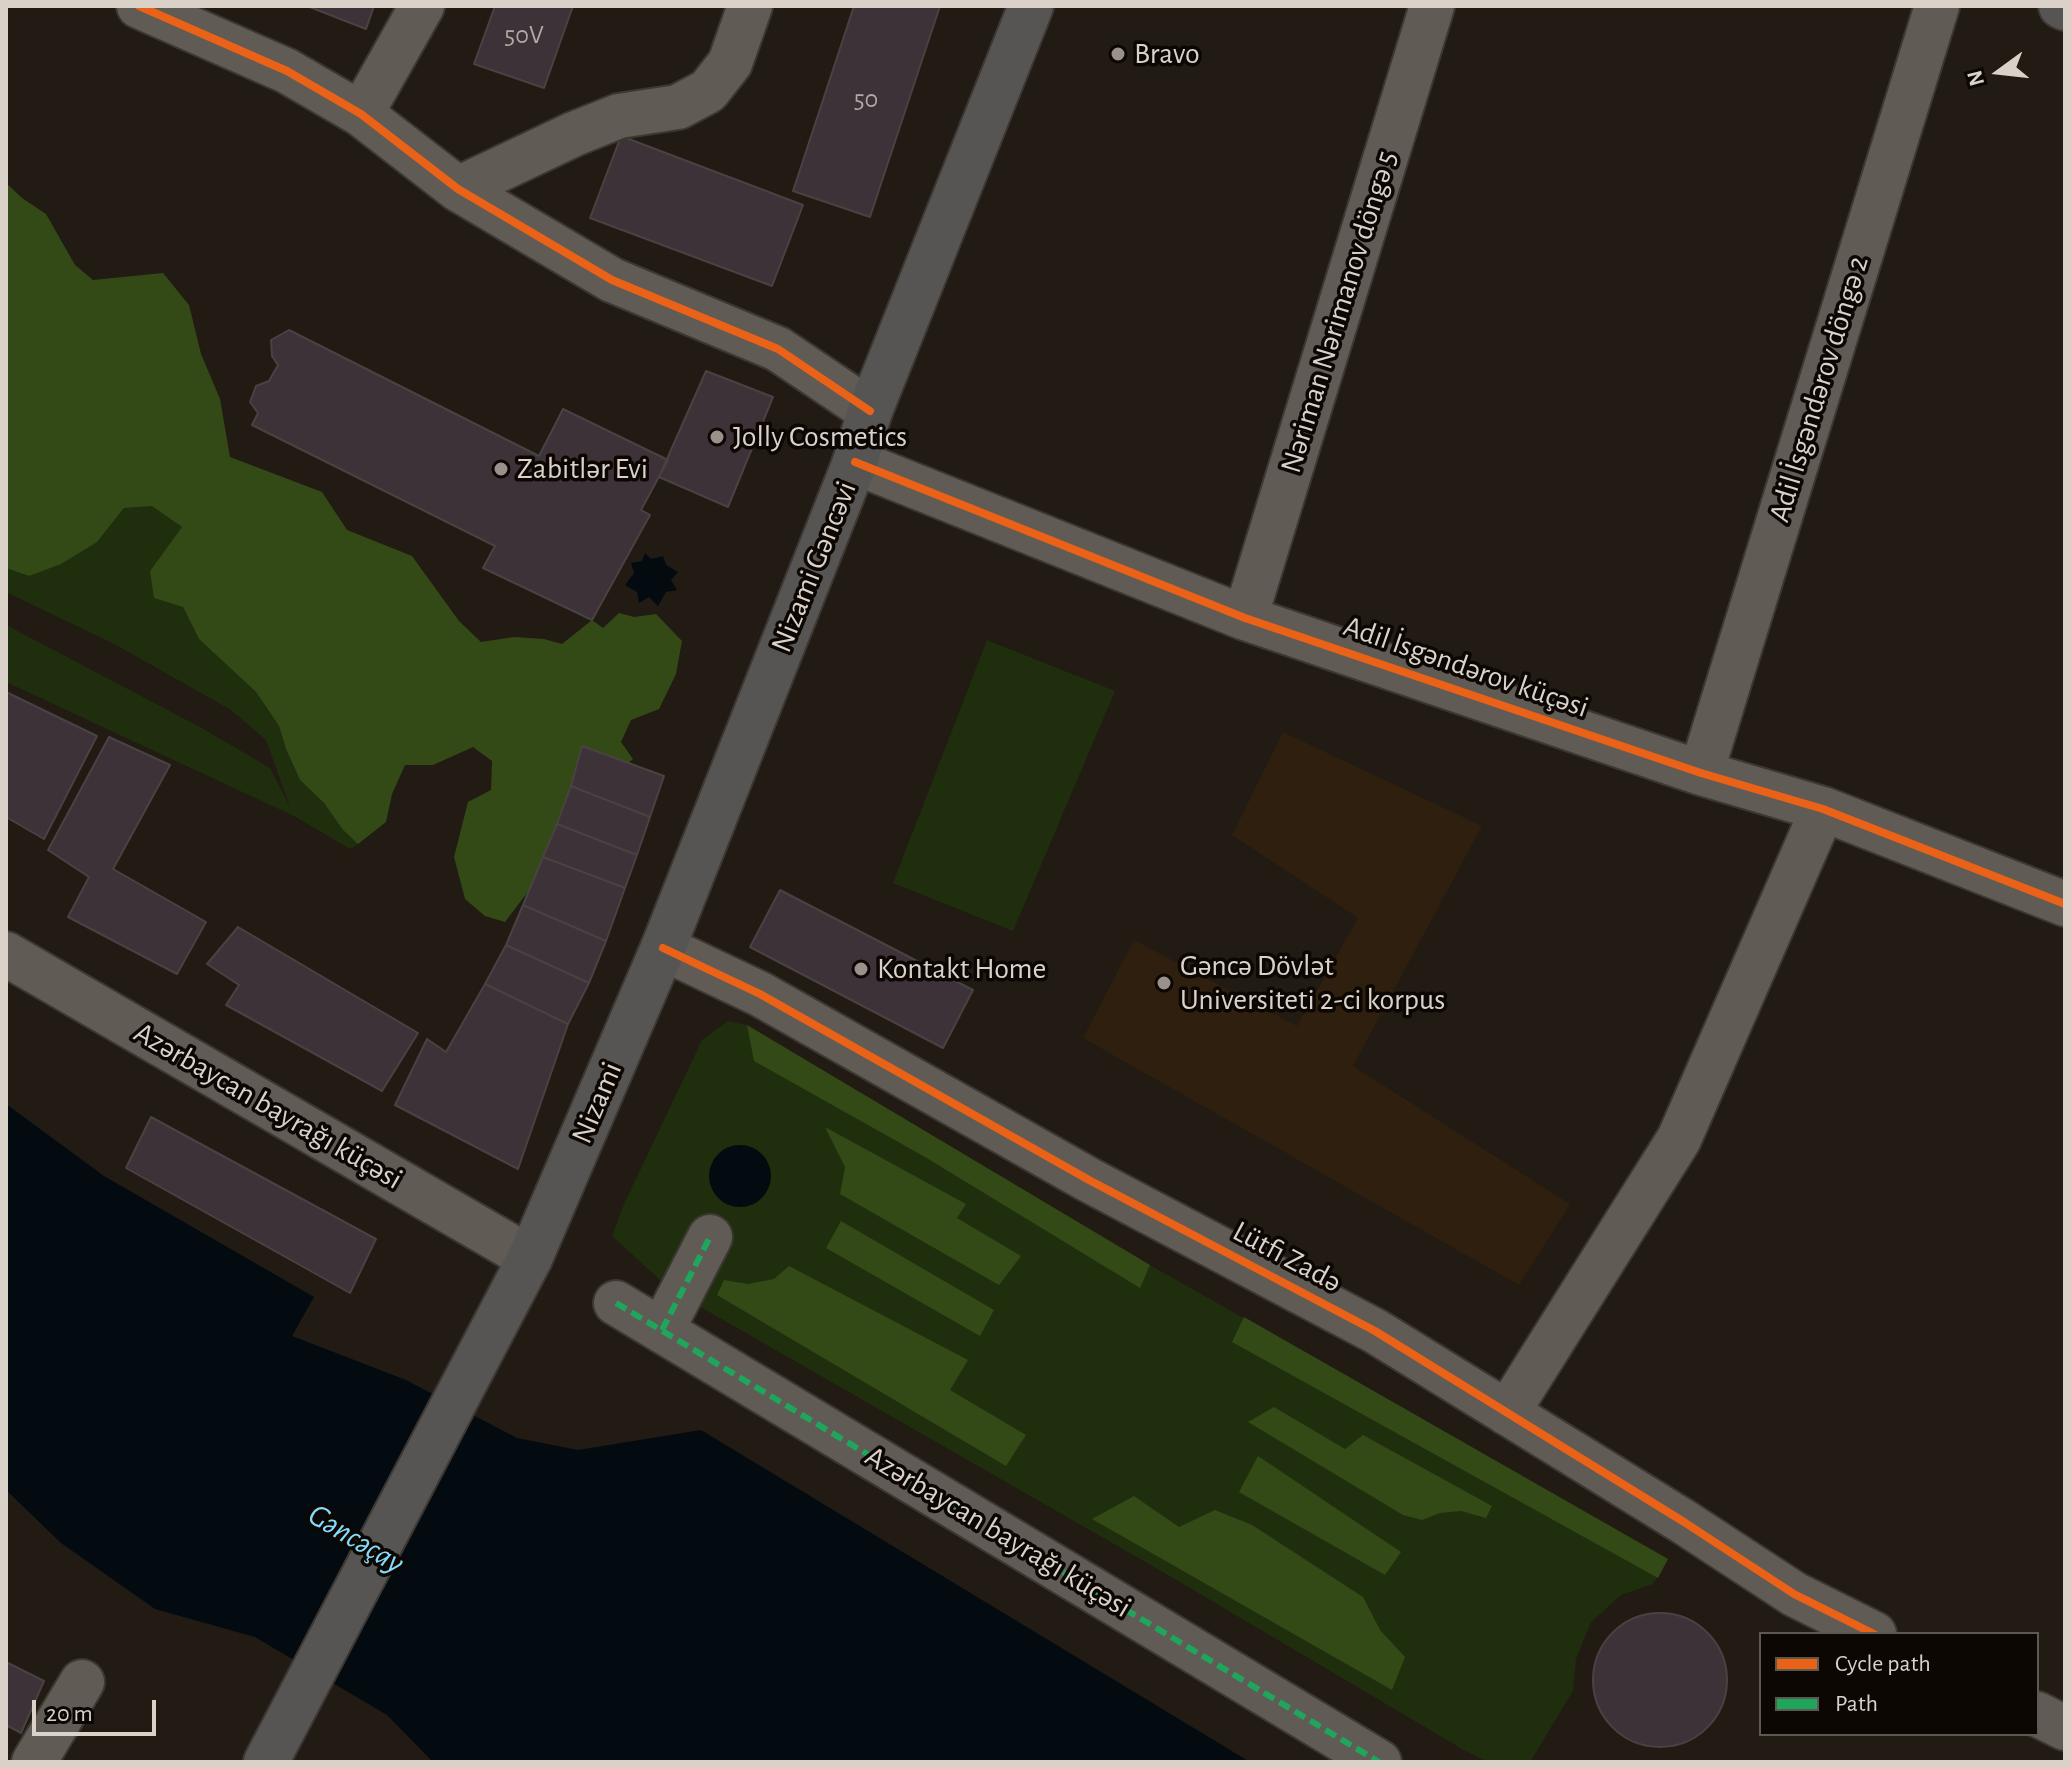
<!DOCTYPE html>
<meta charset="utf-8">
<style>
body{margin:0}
#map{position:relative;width:2071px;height:1768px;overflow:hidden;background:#211b14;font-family:"Alegreya Sans",sans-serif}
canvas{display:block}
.frame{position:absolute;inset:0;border:8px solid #dad1c9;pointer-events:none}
.legend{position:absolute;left:1759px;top:1632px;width:280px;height:104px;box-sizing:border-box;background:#0c0703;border:2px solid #5e5852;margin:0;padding:10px 14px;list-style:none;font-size:24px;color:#dad1c9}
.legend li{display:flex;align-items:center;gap:16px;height:40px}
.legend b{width:40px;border:2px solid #5e5852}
.north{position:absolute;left:1959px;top:32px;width:80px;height:80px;-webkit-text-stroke:6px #0c0703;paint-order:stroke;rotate:255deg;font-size:22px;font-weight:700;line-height:32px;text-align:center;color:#dad1c9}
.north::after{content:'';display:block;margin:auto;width:28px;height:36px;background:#dad1c9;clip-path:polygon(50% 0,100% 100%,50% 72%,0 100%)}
.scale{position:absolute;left:32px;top:1700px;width:124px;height:36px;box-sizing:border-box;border:4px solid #dad1c9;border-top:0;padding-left:10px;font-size:24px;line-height:28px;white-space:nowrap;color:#dad1c9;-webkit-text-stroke:6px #0c0703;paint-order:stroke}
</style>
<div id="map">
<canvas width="2071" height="1768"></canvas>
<div class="frame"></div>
<ul class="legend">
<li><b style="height:10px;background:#ea6118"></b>Cycle path</li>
<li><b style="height:10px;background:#20a55d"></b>Path</li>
</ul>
<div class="north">N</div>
<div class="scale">20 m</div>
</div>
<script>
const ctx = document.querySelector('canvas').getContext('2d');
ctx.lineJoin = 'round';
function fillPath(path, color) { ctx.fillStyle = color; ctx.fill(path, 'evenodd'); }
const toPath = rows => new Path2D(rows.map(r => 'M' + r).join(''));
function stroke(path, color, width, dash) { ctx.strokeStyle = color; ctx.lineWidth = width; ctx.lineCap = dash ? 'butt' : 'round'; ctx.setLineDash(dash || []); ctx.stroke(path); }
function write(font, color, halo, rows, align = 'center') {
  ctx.font = font + ' "Alegreya Sans",sans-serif'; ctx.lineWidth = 7; ctx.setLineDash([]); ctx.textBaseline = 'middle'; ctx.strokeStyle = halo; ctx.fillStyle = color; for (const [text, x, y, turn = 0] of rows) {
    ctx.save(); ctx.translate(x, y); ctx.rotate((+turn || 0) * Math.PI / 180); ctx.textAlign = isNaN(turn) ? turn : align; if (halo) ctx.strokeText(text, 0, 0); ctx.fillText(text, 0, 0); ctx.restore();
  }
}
fillPath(toPath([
 [1283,732,1482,826,1353,1066,1570,1204,1519,1285,1083,1038,1134,940,1297,1026,1358,918,1232,835]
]), '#2f1f0e');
fillPath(toPath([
 [152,505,182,527,150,571,183,607,199,639,256,692,279,726,286,749,300,780,324,803,343,830,358,844,350,849,294,816,6,682,6,625,200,727,270,768,290,807,266,740,231,710,116,645,6,592,6,568,29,576,97,542,124,508],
 [987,640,1115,691,1013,931,893,883],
 [728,1021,747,1025,1150,1265,1668,1559,1653,1584,1621,1595,1591,1622,1576,1659,1573,1691,1530,1762,1488,1762,1462,1749,1168,1575,671,1290,612,1236,624,1204,702,1040]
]), '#1f2e0c');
fillPath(toPath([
 [6,183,22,198,46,214,75,265,93,280,163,273,189,305,201,354,220,399,230,457,322,492,347,530,412,556,459,621,481,642,514,637,544,639,562,644,592,620,603,628,619,613,634,617,656,614,682,641,676,674,659,709,631,720,621,742,633,759,621,769,505,922,485,916,465,899,454,857,468,802,491,790,492,761,473,747,433,765,405,765,392,794,386,822,358,844,343,830,324,803,300,780,286,749,279,726,256,692,199,639,183,607,154,598,150,571,182,527,152,506,124,508,97,542,61,564,29,576,6,568],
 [747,1025,1150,1265,1140,1288,925,1157,754,1061],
 [825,1127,966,1204,957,1218,1021,1256,999,1285,840,1194,845,1167],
 [841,1221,994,1310,980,1336,826,1248],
 [789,1266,968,1360,950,1390,1026,1435,1006,1466,717,1295,724,1280,748,1284,774,1279],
 [1244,1317,1668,1559,1658,1578,1232,1342],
 [1274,1407,1345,1449,1363,1435,1492,1506,1486,1518,1461,1511,1440,1513,1422,1520,1403,1515,1248,1422],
 [1258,1456,1401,1552,1385,1575,1239,1492],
 [1134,1496,1179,1527,1215,1510,1252,1525,1363,1597,1380,1630,1405,1657,1392,1690,1092,1519]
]), '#334a17');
fillPath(toPath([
 [645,553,651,559,663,556,666,565,678,572,671,580,677,590,666,592,658,606,649,597,639,603,637,592,625,585,634,573,631,563,642,561],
 [6,1104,104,1176,314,1297,292,1336,406,1380,517,1438,578,1450,701,1430,1250,1762,433,1762,387,1715,255,1637,155,1609,61,1543,6,1490],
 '709 1176a31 31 0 1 1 62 0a31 31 0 1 1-62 0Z'
]), '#030b11');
const building = toPath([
 [307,6,374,6,366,29,307,6],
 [495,6,573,6,544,88,474,64,495,6],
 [854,6,940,6,870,217,793,191,854,6],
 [621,136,803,205,772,286,590,218,621,136],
 [289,330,539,456,563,409,668,460,641,510,650,515,592,620,483,568,495,546,252,425,258,413,250,402,256,386,269,381,278,365,272,356,271,340,289,330],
 [706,371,773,397,728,507,659,477,706,371],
 [6,692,97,736,44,839,6,817,6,692],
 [109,737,170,765,113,869,206,922,177,974,68,917,89,877,48,850,109,737],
 [582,746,664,776,650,817,571,786,582,746],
 [571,786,650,817,637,855,557,824,571,786],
 [557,824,637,855,625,888,543,857,557,824],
 [543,857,625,888,606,941,523,905,543,857],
 [780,890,973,990,943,1048,750,947,780,890],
 [523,905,606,941,589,983,506,945,523,905],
 [238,927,418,1033,382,1091,226,1005,239,985,207,964,238,927],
 [506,945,589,983,568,1024,485,984,506,945],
 [485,984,568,1024,518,1169,395,1105,427,1039,446,1052,485,984],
 [151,1117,376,1239,350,1293,126,1168,151,1117],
 '1593 1680a67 67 0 1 1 134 0a67 67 0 1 1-134 0Z',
 [6,1662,44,1681,21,1733,6,1725,6,1662]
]);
fillPath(building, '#3d3238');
stroke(building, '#494242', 2);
const minor = toPath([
 [139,6,287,71,361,114,458,189,612,280,778,349,870,411],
 [361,114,422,6],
 [458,189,574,134,619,116,678,107,708,91,730,63,750,6],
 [855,462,1245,618,1701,773,1823,809,2065,904],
 [1245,618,1432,6],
 [1701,773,1937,6],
 [663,948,760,994,1089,1180,1375,1331,1684,1522,1794,1594,1874,1634],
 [6,954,530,1258],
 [616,1303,1379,1762],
 [662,1330,710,1237],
 [1507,1413,1679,1139,1823,809],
 [2037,1714,2065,1728],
 [34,1762,82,1682]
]);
const major = toPath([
 [2061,6,2065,8],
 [266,1762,530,1258,663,948,855,462,870,411,1031,6]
]);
stroke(minor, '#3c3732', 48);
stroke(major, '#3c3732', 48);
stroke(minor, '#605b55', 44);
stroke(major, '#575554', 44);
stroke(toPath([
 [616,1303,1379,1762],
 [662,1330,710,1237]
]), '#20a55d', 6, [12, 6]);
stroke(toPath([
 [139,6,287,71,361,114,458,189,612,280,778,349,870,411],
 [855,462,1245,618,1701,773,1823,809,2065,904],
 [663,948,760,994,1089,1180,1375,1331,1684,1522,1794,1594,1874,1634]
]), '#ea6118', 8);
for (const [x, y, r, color] of [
 [1118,54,8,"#99918a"],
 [717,437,8,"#99918a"],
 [501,469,8,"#99918a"],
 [861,969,8,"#99918a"],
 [1164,983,8,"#99918a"]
]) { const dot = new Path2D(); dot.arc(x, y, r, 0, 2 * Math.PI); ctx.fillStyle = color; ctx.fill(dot); stroke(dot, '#0c0703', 3); }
write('26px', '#b3a9a5', null, [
 ["50V",524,35],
 ["50",866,99]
]);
write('30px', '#dad1c9', '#0c0703', [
 ["Bravo",1134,54],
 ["Jolly Cosmetics",733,437],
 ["Zabitlər Evi",517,469],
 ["Gəncə Dövlət",1180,966],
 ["Universiteti 2-ci korpus",1180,1000],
 ["Kontakt Home",877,969]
], 'left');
write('30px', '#dad1c9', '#0c0703', [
 ["Nəriman Nərimanov döngə 5",1339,312,-73],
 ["Adil İsgəndərov döngə 2",1819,389,-73],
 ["Nizami Gəncəvi",814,567,-68],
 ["Adil İsgəndərov küçəsi",1466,667,19],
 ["Nizami",597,1103,-67],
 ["Azərbaycan bayrağı küçəsi",268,1106,30],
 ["Lütfi Zadə",1287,1257,28],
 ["Azərbaycan bayrağı küçəsi",998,1532,31]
]);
write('italic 32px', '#84dcfc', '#0c0703', [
 ["Gəncəçay",356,1539,31]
]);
</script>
